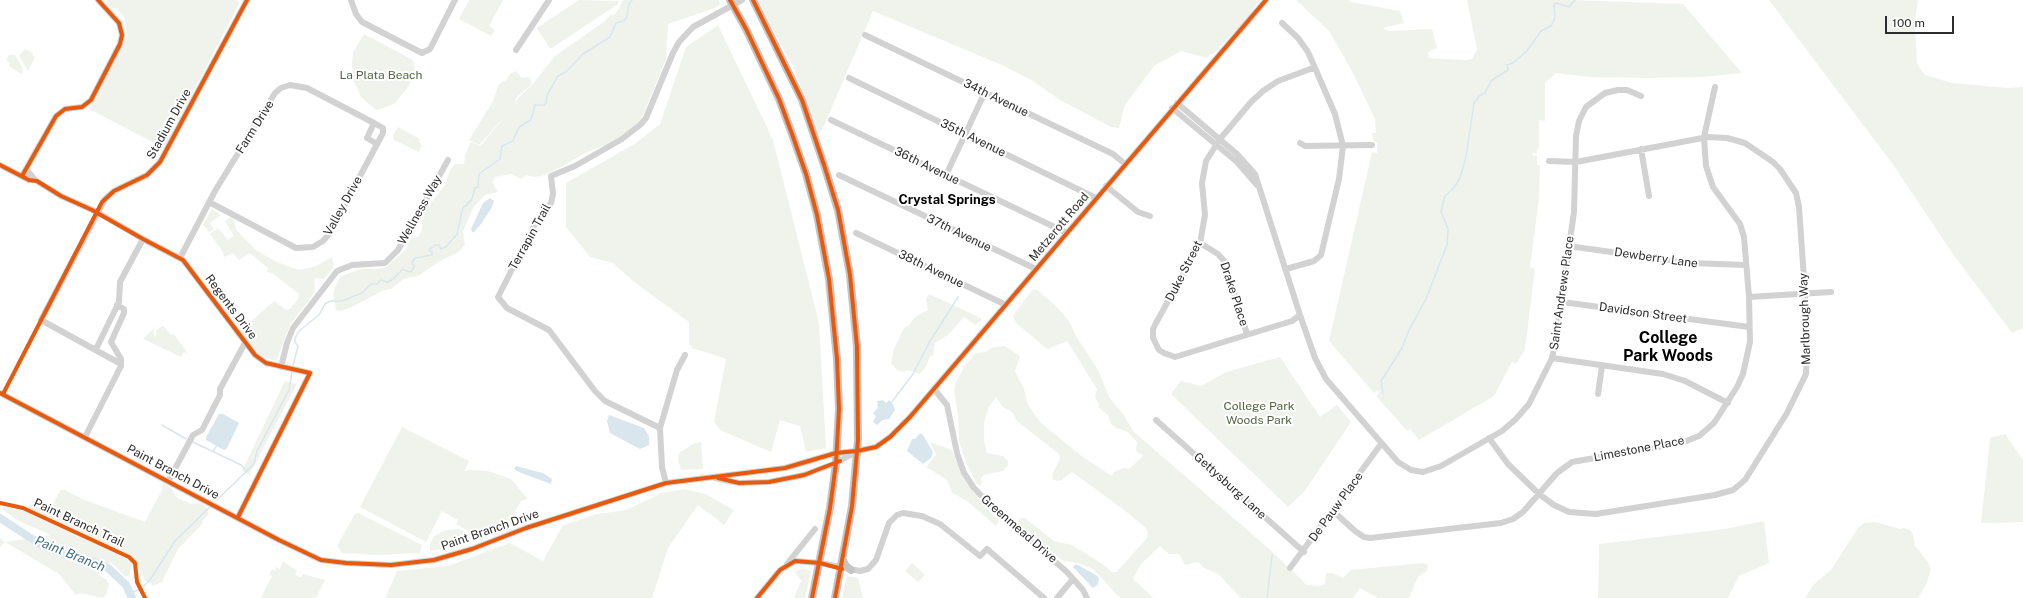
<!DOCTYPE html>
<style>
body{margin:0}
#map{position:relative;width:2023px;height:598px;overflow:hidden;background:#fff;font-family:"Public Sans",sans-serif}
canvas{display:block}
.scale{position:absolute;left:1885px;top:16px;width:69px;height:18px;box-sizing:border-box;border:2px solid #2d2d2d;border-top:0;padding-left:5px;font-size:12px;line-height:14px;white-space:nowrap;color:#2d2d2d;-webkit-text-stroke:3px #fff;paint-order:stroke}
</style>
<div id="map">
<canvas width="2023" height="598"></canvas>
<div class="scale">100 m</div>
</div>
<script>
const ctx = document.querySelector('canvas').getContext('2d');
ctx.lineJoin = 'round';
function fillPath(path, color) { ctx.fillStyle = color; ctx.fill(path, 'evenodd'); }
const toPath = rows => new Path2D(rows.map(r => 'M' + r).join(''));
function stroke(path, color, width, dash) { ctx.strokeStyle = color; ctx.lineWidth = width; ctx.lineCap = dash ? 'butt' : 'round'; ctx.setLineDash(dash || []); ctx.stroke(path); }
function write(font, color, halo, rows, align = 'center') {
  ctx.font = font + ' "Public Sans",sans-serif'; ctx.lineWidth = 4; ctx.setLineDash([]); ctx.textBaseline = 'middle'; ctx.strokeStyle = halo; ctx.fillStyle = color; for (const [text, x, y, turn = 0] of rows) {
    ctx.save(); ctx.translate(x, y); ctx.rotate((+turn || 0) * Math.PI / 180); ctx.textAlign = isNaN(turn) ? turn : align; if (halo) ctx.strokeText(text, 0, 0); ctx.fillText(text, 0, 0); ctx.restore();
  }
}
fillPath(toPath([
 [107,0,236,0,240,2,164,148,89,109,96,99,127,37,125,18,116,8,111,8,107,3],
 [469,0,503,0,489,26,495,30,491,36,459,19],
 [579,0,619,1,618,4,552,48,550,48,537,29,538,27],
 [623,0,719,0,720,5,715,8,668,24,666,59,644,113,637,124,625,134,606,145,587,152,559,168,542,176,534,177,526,175,521,179,512,174,495,177,492,182,498,192,485,195,473,208,463,232,465,245,459,252,440,261,418,276,404,279,391,289,382,291,350,308,340,311,336,310,333,294,336,285,341,276,361,269,378,269,386,267,406,249,411,238,418,237,422,230,422,222,427,208,445,185,451,168,455,164,464,164,465,155,471,142,480,146,507,114,479,145,469,140,493,101,499,84,506,80,510,74,516,71,522,78,528,77,532,82,531,85,516,98,515,105,517,99,532,85,555,56,605,21,611,14,613,16,619,9],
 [756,0,1260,0,1243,23,1213,54,1211,54,1207,58,1181,51,1154,66,1125,105,1119,128,1111,127,1060,100,1031,80,1004,66,873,11,823,128,818,135,793,66],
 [1296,0,1348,0,1351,2,1400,11,1404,23,1383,28,1388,31,1432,29,1437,48,1428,52,1429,58,1464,60,1472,59,1477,49,1467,0,1572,0,1683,4,1742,73,1703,77,1646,78,1590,77,1556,73,1545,83,1545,121,1539,120,1539,149,1537,149,1537,153,1533,153,1533,156,1537,156,1537,165,1540,165,1539,198,1530,267,1535,269,1525,349,1516,364,1512,362,1494,396,1419,440,1410,429,1407,431,1376,396,1379,393,1378,391,1374,393,1329,341,1372,152,1377,153,1377,143,1374,142,1372,133,1376,133,1375,119,1352,71,1329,31],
 [1769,0,1918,0,1915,20,1917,64,1925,75,1952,83,2008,88,2023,87,2023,328,2012,333,1953,254,1894,166],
 [718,25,773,140,819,323,826,448,806,452,800,426,780,420,771,452,720,430,714,422,726,359,692,348,689,343,689,322,634,282,613,263,590,257,566,227,566,183,636,143,660,124,686,47],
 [364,34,413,60,414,64,415,73,409,86,394,104,381,109,376,110,361,97,353,79,352,63,353,52],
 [25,49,33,53,33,56,35,57,28,71,19,56],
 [9,55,15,55,22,67,23,72,21,74,9,66,10,63,6,60],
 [398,127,420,139,419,142,422,145,419,152,394,140,393,136],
 [212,209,221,215,210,223,214,229,209,232,203,225],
 [231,217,234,220,236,229,241,235,256,250,277,262,299,270,316,266,332,257,334,264,333,268,324,279,316,278,314,280,315,291,308,302,291,323,276,361,268,359,255,352,240,331,274,301,286,310,290,309,298,299,299,294,272,273,267,272,268,268,250,253,239,260,233,253,224,257,223,252,210,234,218,228,228,240,234,236,225,221],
 [1036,289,1057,307,1069,321,1076,336,1098,370,1109,397,1124,415,1133,431,1267,547,1307,585,1320,586,1325,584,1326,573,1333,573,1343,578,1351,570,1423,563,1428,565,1427,571,1418,577,1409,598,1378,598,1360,588,1353,598,1241,598,1218,574,1204,568,1198,562,1185,565,1179,554,1169,554,1160,546,1141,564,1133,579,1154,598,1120,598,1093,569,1078,563,1063,561,1048,549,1020,525,1019,521,1021,518,1025,518,1054,541,1072,545,1107,567,1111,572,1116,572,1120,568,1147,538,1148,532,1146,528,1124,510,1072,472,1060,481,1053,480,1052,475,1060,458,1059,454,1017,421,1012,412,1003,407,996,397,989,407,984,422,984,441,987,453,1003,456,1008,461,1008,465,1003,471,984,475,981,478,982,482,980,486,977,484,966,463,959,440,958,414,954,391,956,382,964,367,976,353,986,352,993,347,1005,346,1020,356,1015,371,1024,389,1028,405,1041,423,1083,457,1112,476,1115,471,1124,468,1129,469,1143,456,1136,451,1137,442,1128,432,1116,428,1110,423,1109,416,1098,407,1099,404,1095,397,1097,389,1067,341,1047,349,1016,323,1013,316,1032,290],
 [929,294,981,318,981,320,975,325,964,317,948,335,935,343,933,355,930,357,925,368,919,374,908,370,903,372,897,370,891,363,894,349,904,328,909,325,915,317,928,310,926,299],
 [163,326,172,335,174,334,187,352,186,354,184,352,181,357,143,339,155,327,153,332,156,338,156,330],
 [1280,357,1320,417,1337,405,1351,422,1304,492,1288,507,1171,394,1181,381,1201,386,1226,372],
 [285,381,297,384,249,475,242,471],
 [402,427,469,461,464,471,471,470,488,471,511,479,528,499,521,501,511,519,502,528,484,533,470,532,456,524,458,520,442,511,426,542,360,507],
 [2005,434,2023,460,2023,522,1981,523,1990,438],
 [701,442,703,469,681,470,678,460,679,453,693,444],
 [930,442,952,450,963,478,985,507,999,521,996,526,967,501,952,493,947,480,926,467,936,455],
 [163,483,171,488,177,498,191,504,201,503,206,507,209,514,202,521,203,523,178,549,162,582,152,586,150,583,145,581,137,565,131,567,130,575,126,577,111,562,98,575,107,580,109,585,106,595,102,598,80,593,76,595,59,574,5,542,0,547,0,538,5,542,51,535,19,521,3,510,3,506,23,511,30,505,44,509,53,504,60,490,65,490,82,499,145,522,162,490],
 [684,489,705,494,734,510,724,525,698,505,668,548,652,598,385,598,397,571,448,566,510,543,543,561,563,525,597,514,626,510,662,493],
 [358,513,422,545,420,553,378,555,342,553,337,546,355,514],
 [1764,521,1769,563,1739,576,1728,598,1598,598,1599,544,1725,529],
 [1875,522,1900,529,1904,528,1910,530,1913,534,1915,546,1928,562,1931,569,1926,585,1918,598,1805,598,1814,584,1831,570,1858,528,1864,523],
 [458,529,470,534,471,539,445,548,430,551,430,544,434,536,445,530],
 [283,561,297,571,295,575,301,577,303,574,325,580,316,598,261,598,272,576,269,575,272,569,275,571,276,567,280,569],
 [912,563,925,575,918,582,905,571],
 [803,568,811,572,805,598,794,598,801,581,795,572],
 [847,576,858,578,863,598,842,598]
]), '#f0f3ec');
fillPath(toPath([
 [490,198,494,201,492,207,481,224,474,232,472,232,471,229,483,203],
 [883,400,886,403,889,400,893,404,895,410,889,419,883,420,877,425,873,422,876,416,873,413,878,408,877,401],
 [219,414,223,414,239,423,227,448,224,450,206,440,206,437],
 [609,415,644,428,649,436,649,445,640,449,636,447,610,433,607,421],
 [920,433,923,435,933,452,931,458,923,464,907,451,912,439,915,439],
 [516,466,543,473,552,479,551,484,521,473,514,469],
 [1076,564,1096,575,1099,578,1098,584,1093,588,1090,585,1073,567]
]), '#d9e6ee');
stroke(toPath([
 [293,366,298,346,295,342,295,338,299,331,319,315,325,304,330,301,342,301,362,293,371,284,377,284,381,280,387,282,392,280,403,269,409,272,412,271,414,267,412,262,415,258,432,255,432,252,429,250,435,245,439,245,441,249,447,246,457,234,463,207,466,206,472,199,475,188,478,187,479,174,500,159,502,146,513,141,519,127,531,120,535,105,544,105,546,103,547,95,558,76,566,72,583,54,610,37,616,23,624,21,627,17,629,4,632,0],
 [1383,394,1381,381,1402,348,1409,330,1426,299,1447,245,1448,229,1441,211,1445,196,1453,189,1460,178,1466,157,1474,103,1479,96,1485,93,1491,81,1508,70,1507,65,1513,63,1527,51,1541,31,1551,26,1555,18,1554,4,1557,3,1569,7,1575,0],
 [891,403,913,374,930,341,958,297],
 [162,425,186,439],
 [193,442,241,465,246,470],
 [213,452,217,445],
 [217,500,254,464,257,451,289,390,292,372],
 [131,593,142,588,150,580,175,541,210,507],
 [1267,598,1272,556]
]), '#d9e6ee', 1.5);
stroke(toPath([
 [0,518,40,544,61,553,91,561,108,568,126,585,132,598]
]), '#d9e6ee', 8);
stroke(toPath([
 [351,0,356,14,362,22,422,53,430,49,455,0],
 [1282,23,1298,38,1308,52,1335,114,1343,146,1339,179,1321,255,1314,261,1286,269],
 [865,35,1113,154,1125,164],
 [516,50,549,0],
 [849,78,1096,198],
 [1177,103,1237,154,1255,174,1300,315,1315,358,1326,379,1398,462,1411,470,1423,472,1441,466,1502,431,1516,419,1529,404,1552,358,1555,344,1574,212,1576,136,1579,121,1586,107,1605,93,1618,90,1627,90,1641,96],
 [1172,108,1237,162,1257,185],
 [831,120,1067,233],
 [1300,143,1305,146,1372,145],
 [1641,149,1649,196],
 [0,165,29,180,35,180],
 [26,169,35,180,61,196,97,212,143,239,183,260,255,355,266,363,310,373,238,517],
 [839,175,1036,269],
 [946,175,985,92],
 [22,176,56,116,65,109,82,107,91,100,120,44,122,35,119,23,98,0],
 [1106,186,1138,212,1150,216],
 [209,202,296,248,313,247,323,241,329,234,383,133,383,128,374,123,367,138,377,144],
 [856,233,1006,305],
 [1200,243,1218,254,1225,262,1247,334],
 [1568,246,1691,263,1745,265],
 [180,258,215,191,275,93,281,88,290,85,307,88,374,123],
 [1749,297,1831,292],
 [1562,302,1749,327],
 [1300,315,1292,321,1175,357,1164,353,1159,350,1153,338,1153,329,1156,323,1200,243,1205,215,1202,183,1206,161,1220,139,1251,102,1263,91,1278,81,1313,68],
 [96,349,119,302,120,282,143,239],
 [1552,358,1663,374,1685,381,1728,403],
 [121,364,41,320,105,199,114,191,147,175,160,162,247,0],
 [281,367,287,343,293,328,337,271,352,265,385,263,398,250,448,160],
 [934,389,947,405,957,453,964,473,974,488,995,510,1067,572,1083,590,1087,598],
 [0,393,279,540,321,560,346,563,391,565,434,560,472,549,526,528,666,483,785,468,836,453,857,451,876,447,890,437,910,417,1266,0],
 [1598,394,1602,366],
 [1156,420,1304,552],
 [660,428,677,370,685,355],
 [85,437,121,366,121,359,111,342,124,313,124,309,117,305],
 [1489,438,1508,464,1539,494,1554,505,1569,512,1596,514,1715,495,1733,490,1745,480,1787,413,1806,374,1807,349,1805,293,1799,207,1796,193,1780,169,1773,162,1745,143,1727,138,1708,137,1576,162,1549,161],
 [715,478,739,483,769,482,804,475,836,463,854,453],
 [169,480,193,435,202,430,220,395,220,389,245,343],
 [666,483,662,467,660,428,605,401,595,391,549,330,507,308,498,297,535,224,551,203,553,194,551,176,575,166,622,139,640,125,646,118,673,53,679,42,693,27,742,0],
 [1333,511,1355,531,1364,537,1370,538,1501,523,1513,519,1523,512,1557,473,1572,462,1681,443,1699,436,1714,423,1737,387,1743,374,1750,342,1749,297,1744,237,1740,224,1713,187,1706,166,1704,137,1715,87],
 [787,564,815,529],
 [1290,568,1381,444],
 [757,598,780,570,795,561,820,563,860,571,868,569,876,560,889,523,897,515,903,513,922,516,940,524,980,556,987,549,1044,598],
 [1057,598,1073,579]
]), '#d2d2d2', 6);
stroke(toPath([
 [730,0,746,29,779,99,792,134,806,174,817,215,829,279,837,359,839,409,836,463,830,508,812,598],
 [753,0,802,100,824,165,838,210,850,275,857,347,858,440,852,506,835,598],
 [843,560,845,565,851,570]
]), '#c5c5c5', 8);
stroke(toPath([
 [730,0,746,29,779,99,792,134,806,174,817,215,829,279,837,359,839,409,836,463,830,508,812,598],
 [753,0,802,100,824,165,838,210,850,275,857,347,858,440,852,506,835,598],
 [0,165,29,180,37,181,61,196,92,210,143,239,183,260,255,355,266,363,310,373,238,517],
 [22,176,56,116,65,109,82,107,91,100,120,44,122,35,119,23,98,0],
 [0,393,279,540,321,560,346,563,391,565,434,560,472,549,526,528,666,483,785,468,836,453,857,451,876,447,890,437,910,417,1266,0],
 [3,394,102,202,114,191,147,175,160,162,247,0],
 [718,478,739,483,769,482,804,475,840,461],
 [0,503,23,508,129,557,135,563,137,582,145,598],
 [757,598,780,570,795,561,820,563,842,569]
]), '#e8590c', 4);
write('12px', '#51643f', '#fff', [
 ["La Plata Beach",381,75],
 ["College Park",1259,406],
 ["Woods Park",1259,420]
]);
write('12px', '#2d2d2d', '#fff', [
 ["34th Avenue",996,98,26],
 ["Stadium Drive",169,124,-61],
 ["Farm Drive",255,127,-58],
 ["35th Avenue",973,138,26],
 ["36th Avenue",927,166,26],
 ["Valley Drive",343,206,-61],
 ["Wellness Way",420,210,-61],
 ["Metzerott Road",1059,227,-50],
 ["37th Avenue",959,233,26],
 ["Terrapin Trail",530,237,-61],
 ["Dewberry Lane",1656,258,8],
 ["38th Avenue",931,269,26],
 ["Duke Street",1184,271,-63],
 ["Saint Andrews Place",1562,293,-82],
 ["Drake Place",1234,294,72],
 ["Regents Drive",231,307,53],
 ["Davidson Street",1643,313,8],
 ["Marlbrough Way",1805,319,-92],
 ["Limestone Place",1639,449,-11],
 ["Paint Branch Drive",173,472,28],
 ["Gettysburg Lane",1230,486,42],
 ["De Pauw Place",1336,507,-54],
 ["Paint Branch Trail",79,523,25],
 ["Greenmead Drive",1019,529,41],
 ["Paint Branch Drive",490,530,-19]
]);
write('bold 13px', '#000', '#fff', [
 ["Crystal Springs",947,200]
]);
write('italic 13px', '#436e86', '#fff', [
 ["Paint Branch",70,554,22]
]);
write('bold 16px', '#000', '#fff', [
 ["College",1668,338],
 ["Park Woods",1668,356]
]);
</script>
